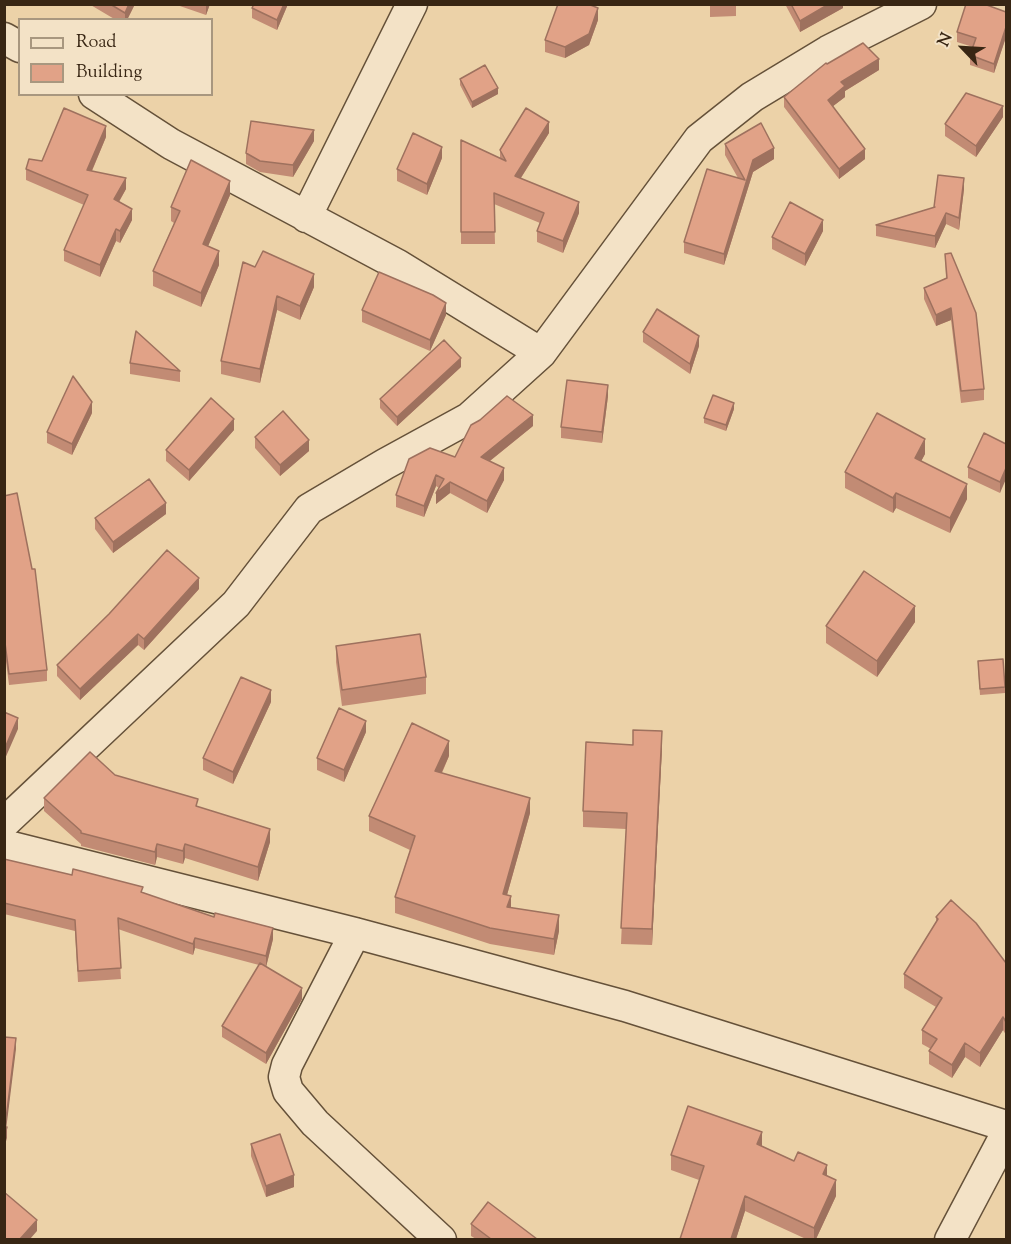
<!DOCTYPE html>
<style>
body{margin:0}
#map{position:relative;width:1011px;height:1244px;overflow:hidden;background:#ecd2a8;font-family:"Sorts Mill Goudy",serif}
canvas{display:block}
.frame{position:absolute;inset:0;border:6px solid #382614;pointer-events:none}
.legend{position:absolute;left:18px;top:18px;width:195px;height:78px;box-sizing:border-box;background:#f3e2c6;border:2px solid #a8977f;margin:0;padding:8px 10px;list-style:none;font-size:18px;color:#382614}
.legend li{display:flex;align-items:center;gap:12px;height:30px}
.legend b{width:30px;border:2px solid #a8977f}
.north{position:absolute;left:933px;top:18px;width:60px;height:60px;-webkit-text-stroke:4px #f3e2c6;paint-order:stroke;rotate:295deg;font-size:16px;font-weight:700;line-height:24px;text-align:center;color:#382614}
.north::after{content:'';display:block;margin:auto;width:21px;height:27px;background:#382614;clip-path:polygon(50% 0,100% 100%,50% 72%,0 100%)}
</style>
<div id="map">
<canvas width="1011" height="1244"></canvas>
<div class="frame"></div>
<ul class="legend">
<li><b style="height:8px;background:#f3e2c6"></b>Road</li>
<li><b style="height:16px;background:#e1a287"></b>Building</li>
</ul>
<div class="north">N</div>
</div>
<script>
const ctx = document.querySelector('canvas').getContext('2d');
ctx.lineJoin = 'round';
const toPath = rows => new Path2D(rows.map(r => 'M' + r).join(''));
function stroke(path, color, width, dash) { ctx.strokeStyle = color; ctx.lineWidth = width; ctx.lineCap = dash ? 'butt' : 'round'; ctx.setLineDash(dash || []); ctx.stroke(path); }
function fillPath(path, color) { ctx.fillStyle = color; ctx.fill(path, 'evenodd'); }
const street = toPath([
 [4,38,20,47],
 [94,94,171,144,398,265,541,353],
 [306,217,412,4],
 [4,823,236,604,309,509,385,464,469,418,541,353,699,139,752,97,828,51,921,4],
 [4,845,355,933,625,1006,1006,1126],
 [355,933,287,1065,284,1077,288,1091,315,1123,441,1240],
 [950,1240,1006,1134]
]);
stroke(street, '#655139', 33);
stroke(street, '#f3e2c6', 30);
fillPath(toPath([
 [89,4,135,4,127,20,116,20],
 [174,4,210,4,206,15],
 [254,4,288,4,277,30,252,18,252,8],
 [710,4,736,4,736,16,710,17],
 [785,4,843,4,843,8,800,32],
 [1006,12,1006,37,994,73,970,65,970,55,973,47,957,42,957,32],
 [598,20,589,45,565,58,545,52,545,40],
 [827,64,879,70,845,91,845,97,833,106,865,159,839,179,784,107,784,97],
 [460,79,498,94,472,108,460,85],
 [1003,117,976,157,945,136,945,124],
 [549,133,521,178,579,213,563,253,537,242,537,231,540,223,494,204,495,244,461,244,461,140,500,158,500,150],
 [106,137,92,171,126,189,119,202,132,220,120,243,116,241,100,277,64,261,64,250,84,205,26,180,26,169,42,161],
 [314,141,293,177,260,172,246,164,246,153],
 [725,144,774,159,753,172,724,265,684,253,684,242,738,178,725,155],
 [442,158,427,195,397,181,397,169],
 [938,175,964,189,959,230,946,224,935,248,876,236,876,225,934,208],
 [230,195,208,246,219,265,201,307,153,286,153,271,174,223,171,221,171,207],
 [823,231,805,266,772,249,772,237],
 [945,254,984,389,984,400,961,403,951,320,936,326,924,299,924,288,946,278],
 [255,267,314,287,300,320,277,310,260,383,221,374,221,361],
 [362,310,446,315,430,351,362,322],
 [643,332,699,346,690,374,643,342],
 [130,363,180,371,180,382,130,374],
 [461,367,397,426,380,408,380,399],
 [608,396,602,443,561,438,561,427],
 [734,409,726,431,704,423,704,418],
 [92,413,72,455,47,443,47,432],
 [533,426,490,461,504,480,487,513,450,493,436,504,439,488,436,486,424,517,396,507,396,495,455,457],
 [234,430,189,481,166,461,166,450],
 [255,437,309,451,280,476,255,448],
 [1006,444,1000,493,968,478,968,467],
 [925,454,921,461,967,499,950,533,896,508,893,513,845,488,845,472],
 [4,496,47,670,47,681,9,685,4,646],
 [166,514,113,553,95,529,95,518],
 [199,589,144,650,138,645,80,700,57,676,57,665],
 [915,622,877,677,826,643,826,626],
 [336,646,426,677,426,694,342,706,336,662],
 [978,667,1005,687,1005,693,980,695],
 [271,702,233,784,203,770,203,758],
 [366,732,344,782,317,770,317,758],
 [633,745,662,748,652,945,621,944,626,829,583,827,583,811],
 [449,756,442,773,530,813,507,895,511,907,559,931,554,955,490,944,395,913,395,897,410,850,369,831,369,816],
 [115,775,198,807,270,842,258,881,185,858,183,864,157,857,155,865,81,846,81,844,44,811,44,798],
 [4,859,143,893,273,939,266,967,302,999,266,1064,222,1037,222,1026,259,965,195,948,193,955,118,929,121,979,78,982,75,931,4,914],
 [936,917,1006,963,1006,1035,1003,1030,980,1067,965,1057,952,1078,929,1064,929,1051,931,1049,922,1044,922,1030,936,1007,904,988,904,974,936,922],
 [251,1144,294,1187,266,1197,251,1156],
 [762,1146,827,1176,836,1196,816,1239,806,1239,745,1211,736,1239,680,1239,699,1180,671,1170,671,1155],
 [471,1224,537,1239,476,1239,471,1236]
]), '#c28b74');
fillPath(toPath([
 [129,4,135,4,127,20,125,20,125,13],
 [206,4,210,4,206,15],
 [284,4,288,4,277,30,277,20],
 [829,4,843,4,843,8,800,32,800,21],
 [598,8,598,20,589,45,565,58,565,47],
 [1006,27,1006,37,994,73,994,64],
 [879,59,879,70,845,91,845,97,828,110,828,100,841,82],
 [498,88,498,94,472,108,472,102],
 [1003,106,1003,117,976,157,976,146],
 [549,122,549,133,515,187,515,176],
 [106,126,106,137,87,182,87,170],
 [314,130,314,141,293,177,293,165],
 [442,147,442,158,427,195,427,184],
 [774,148,774,159,753,172,724,265,724,254,753,160],
 [865,149,865,159,839,179,839,169],
 [126,178,126,189,114,210,114,199],
 [964,178,964,189,959,230,959,218],
 [230,181,230,195,203,258,203,244],
 [579,202,579,213,563,253,563,241],
 [132,209,132,220,120,243,120,231],
 [946,213,946,224,935,248,935,236],
 [823,220,823,231,805,266,805,254],
 [116,229,116,241,100,277,100,265],
 [219,251,219,265,201,307,201,293],
 [314,274,314,287,300,320,300,306],
 [277,296,277,310,260,383,260,369],
 [446,303,446,315,430,351,430,340],
 [951,308,951,320,936,326,936,315],
 [699,336,699,346,690,374,690,364],
 [461,358,461,367,397,426,397,417],
 [608,385,608,396,602,443,602,432],
 [92,402,92,413,72,455,72,444],
 [734,403,734,409,726,431,726,425],
 [533,415,533,426,481,468,481,457],
 [234,419,234,430,189,481,189,470],
 [925,439,925,454,915,473,915,458],
 [309,440,309,451,280,476,280,465],
 [504,468,504,480,487,513,487,501],
 [1006,468,1006,479,1000,493,1000,482],
 [436,475,436,486,424,517,424,506],
 [450,482,450,493,436,504,436,493],
 [967,484,967,499,950,533,950,518],
 [896,493,896,508,893,513,893,498],
 [166,503,166,514,113,553,113,542],
 [199,578,199,589,144,650,144,639],
 [915,606,915,622,877,677,877,661],
 [138,634,138,645,80,700,80,689],
 [271,690,271,702,233,784,233,772],
 [18,718,18,729,4,761,4,750],
 [366,721,366,732,344,782,344,770],
 [662,731,662,748,652,945,652,929],
 [449,741,449,756,435,787,435,771],
 [530,798,530,813,503,909,503,894],
 [270,829,270,842,258,881,258,867],
 [157,844,157,857,155,865,155,852],
 [185,844,185,858,183,864,183,851],
 [511,896,511,912,507,907],
 [559,915,559,931,554,955,554,939],
 [273,928,273,939,266,967,266,956],
 [195,938,195,948,193,955,193,944],
 [302,988,302,999,266,1064,266,1053],
 [1003,1017,1003,1030,980,1067,980,1053],
 [16,1038,16,1049,6,1130,7,1127,7,1138,4,1148,5,1127],
 [965,1043,965,1057,952,1078,952,1065],
 [762,1132,762,1147,757,1144],
 [827,1165,827,1181,823,1174],
 [294,1175,294,1187,266,1197,266,1186],
 [836,1180,836,1196,816,1239,814,1239,814,1228],
 [745,1196,745,1211,736,1239,731,1239],
 [37,1220,37,1231,30,1239,20,1239]
]), '#9e715e');
const building = toPath([
 [110,4,129,4,125,13,110,4],
 [254,4,284,4,277,20,252,8,254,4],
 [558,4,588,4,598,8,589,34,565,47,545,40,558,4],
 [710,4,736,4,736,5,710,5,710,4],
 [791,4,829,4,800,21,791,4],
 [966,4,984,4,1006,12,1006,27,994,64,970,55,976,38,957,32,966,4],
 [863,43,879,59,841,82,845,86,828,100,865,149,839,169,784,97,826,63,827,64,863,43],
 [485,65,498,88,472,102,460,79,485,65],
 [966,93,1003,106,976,146,945,124,966,93],
 [64,108,106,126,87,170,126,178,114,199,132,209,120,231,116,229,100,265,64,250,88,195,26,169,29,159,42,161,64,108],
 [526,108,549,122,515,176,579,202,563,241,537,231,544,213,494,193,495,232,461,232,461,140,506,161,500,150,526,108],
 [251,121,314,130,293,165,260,161,246,153,251,121],
 [761,123,774,148,753,160,724,254,684,242,707,169,745,180,725,144,761,123],
 [413,133,442,147,427,184,397,169,413,133],
 [191,160,230,181,203,244,219,251,201,293,153,271,180,211,171,207,191,160],
 [938,175,964,178,959,218,946,213,935,236,876,225,935,207,934,207,938,175],
 [790,202,823,220,805,254,772,237,790,202],
 [263,251,314,274,300,306,277,296,260,369,221,361,243,262,255,267,263,251],
 [951,253,976,313,984,389,961,391,951,308,936,315,924,288,947,278,945,254,951,253],
 [379,272,433,295,446,303,430,340,362,310,379,272],
 [657,309,699,336,690,364,643,332,657,309],
 [136,331,180,371,130,363,136,331],
 [444,340,461,358,397,417,380,399,444,340],
 [73,376,92,402,72,444,47,432,73,376],
 [567,380,608,385,602,432,561,427,567,380],
 [713,395,734,403,726,425,704,418,713,395],
 [507,396,533,415,481,457,504,468,487,501,450,482,436,493,444,479,436,475,424,506,396,495,409,459,430,448,455,457,471,425,480,420,507,396],
 [211,398,234,419,189,470,166,450,211,398],
 [283,411,309,440,280,465,255,437,283,411],
 [877,413,925,439,915,458,967,484,950,518,896,493,893,498,845,472,877,413],
 [984,433,1006,444,1006,468,1000,482,968,467,984,433],
 [149,479,166,503,113,542,95,518,149,479],
 [17,493,32,569,35,569,47,670,9,674,4,635,4,496,17,493],
 [167,550,199,578,144,639,138,634,80,689,57,665,109,614,167,550],
 [864,571,915,606,877,661,826,626,864,571],
 [420,634,426,677,342,690,336,646,420,634],
 [1003,659,1005,687,980,689,978,661,1003,659],
 [241,677,271,690,233,772,203,758,241,677],
 [339,708,366,721,344,770,317,758,339,708],
 [4,712,18,718,4,750,4,712],
 [412,723,449,741,435,771,530,798,503,894,511,896,507,907,559,915,554,939,490,928,395,897,415,836,369,816,412,723],
 [633,730,662,731,652,929,621,928,627,813,583,811,586,742,633,745,633,730],
 [90,752,115,775,198,799,196,806,270,829,258,867,185,844,183,851,157,844,155,852,81,833,81,831,44,798,90,752],
 [4,859,72,875,73,869,143,887,141,892,214,917,215,913,273,928,266,956,195,938,193,944,118,918,121,968,78,971,75,920,4,903,4,859],
 [951,900,976,923,1006,963,1006,1022,1003,1017,980,1053,965,1043,952,1065,929,1051,937,1039,922,1030,942,998,904,974,938,919,936,917,951,900],
 [260,963,302,988,266,1053,222,1026,260,963],
 [4,1037,16,1038,5,1127,7,1127,4,1137,4,1037],
 [688,1106,762,1132,757,1144,794,1161,798,1152,827,1165,823,1174,836,1180,814,1228,745,1196,731,1239,680,1239,704,1166,671,1155,688,1106],
 [280,1134,294,1175,266,1186,251,1144,280,1134],
 [4,1192,37,1220,20,1239,4,1239,4,1192],
 [488,1202,537,1239,491,1239,471,1224,488,1202]
]);
fillPath(building, '#e1a287');
stroke(building, '#9e715e', 1.5);
</script>
